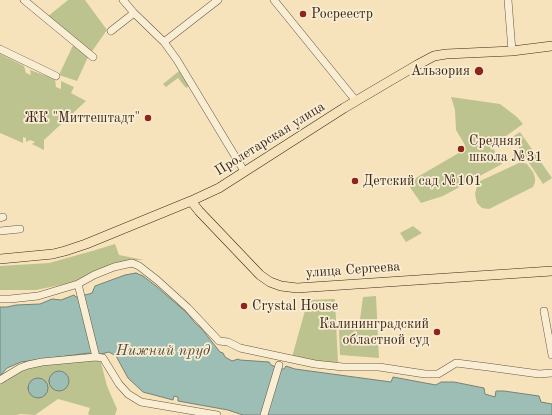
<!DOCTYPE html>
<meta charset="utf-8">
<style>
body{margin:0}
canvas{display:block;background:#f6e3bb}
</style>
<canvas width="552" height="415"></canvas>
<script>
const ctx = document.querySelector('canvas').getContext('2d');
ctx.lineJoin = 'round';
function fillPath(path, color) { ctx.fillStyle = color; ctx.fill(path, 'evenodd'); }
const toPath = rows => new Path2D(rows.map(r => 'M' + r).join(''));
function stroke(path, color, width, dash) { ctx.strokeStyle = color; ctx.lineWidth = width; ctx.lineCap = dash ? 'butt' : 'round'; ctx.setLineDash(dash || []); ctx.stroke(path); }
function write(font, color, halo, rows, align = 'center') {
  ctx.font = font + ' "Old Standard TT",serif'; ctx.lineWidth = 3.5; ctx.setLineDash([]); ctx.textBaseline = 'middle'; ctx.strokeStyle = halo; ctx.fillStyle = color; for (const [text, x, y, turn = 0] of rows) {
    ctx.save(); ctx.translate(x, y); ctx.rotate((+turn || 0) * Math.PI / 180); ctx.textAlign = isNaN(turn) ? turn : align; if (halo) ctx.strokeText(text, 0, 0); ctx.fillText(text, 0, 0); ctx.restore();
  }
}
fillPath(toPath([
 [68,0,85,0,107,30,88,57,77,81,59,75,75,41,47,17],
 [0,54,24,66,26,73,31,75,30,70,55,79,56,87,61,89,61,81,74,87,71,93,86,101,44,140,44,150,32,144,35,142,30,140,26,142,26,138,23,137,23,143,0,133],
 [179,71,189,86,186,88,178,78,166,87,163,84],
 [451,97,500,104,517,117,523,124,492,146,502,164,443,196,421,203,407,183,464,150,465,145,456,130,455,110],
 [520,132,552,178,543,184,512,137],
 [521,162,527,164,533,172,535,178,535,182,533,187,489,209,482,208,477,203,475,194,478,182],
 [413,226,422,233,406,242,400,233],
 [115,244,119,255,144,260,132,260,122,262,70,283,36,290,0,290,0,266,49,263,92,251],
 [376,296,379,358,340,355,339,330,359,327,363,297],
 [335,299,338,364,316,362,292,357,308,300],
 [99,355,107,386,117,409,115,415,90,415,88,414,90,408,58,399,35,415,20,414,17,415,0,415,0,378,25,364]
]), '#bdc38f');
const water = toPath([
 [136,273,143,276,156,286,187,313,195,323,201,328,220,352,223,353,225,357,232,361,238,359,240,360,269,362,271,365,281,369,284,369,286,366,295,369,391,382,393,377,436,385,441,382,454,382,484,388,485,394,495,397,496,391,504,391,539,396,541,402,552,404,552,415,243,415,228,410,178,401,178,397,174,396,173,400,143,392,128,378,116,356,109,352,93,356,89,353,21,362,7,368,0,376,0,307,7,307,16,305,40,304,52,299,61,300,74,295,76,297,89,294,92,293,95,286,125,275,136,273],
 '49 381a10 10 0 1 1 20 0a10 10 0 1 1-20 0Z',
 '28 388a10 10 0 1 1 20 0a10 10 0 1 1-20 0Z'
]);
fillPath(water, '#9dbeb4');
stroke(water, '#768277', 1);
const minor = toPath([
 [24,0,93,57],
 [123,0,134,13,164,42,177,60,244,171],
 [274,0,356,101],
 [508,0,512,51],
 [111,31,134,13],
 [164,42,218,0],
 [0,49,56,76],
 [0,218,3,217],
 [0,231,20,229],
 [78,284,96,357],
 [0,299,10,299,38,296,78,284,94,275,114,267,132,263,139,266,157,280,188,308,219,341,228,342,240,348,315,364,343,367,379,367,425,374,438,374,456,363,488,367,539,374,552,373],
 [544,311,552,355],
 [0,380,20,368,28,365,42,362,96,357,103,358,119,384,128,394,141,402,217,415],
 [264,415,279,365]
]);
const major = toPath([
 [191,201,199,211,260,275,270,282,281,286,297,288,552,271],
 [0,259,53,254,65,251,86,244,191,201,219,188,344,108,417,65,434,56,446,54,512,51,552,46]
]);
stroke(minor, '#6a5744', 8);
stroke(major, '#3c281c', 10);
stroke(minor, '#f9edd3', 7);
stroke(major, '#f6e3bb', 9);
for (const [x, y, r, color] of [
 [303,14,4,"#8f2418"],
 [479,71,5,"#8f2418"],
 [148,118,4,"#8f2418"],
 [461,149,4,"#8f2418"],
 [355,181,4,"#8f2418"],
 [244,306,4,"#8f2418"],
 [437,332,4,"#8f2418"]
]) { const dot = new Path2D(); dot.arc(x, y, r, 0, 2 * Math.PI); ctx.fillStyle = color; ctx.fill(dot); stroke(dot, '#f9edd3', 1.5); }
write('14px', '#3c281c', '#f9edd3', [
 ["Росрeeстр",311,14],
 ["Альзория",470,71,"right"],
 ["ЖК \"Миттештадт\"",140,118,"right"],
 ["Средняя",469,141],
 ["школа №31",469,157],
 ["Детский сад №101",363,181],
 ["Crystal House",252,306],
 ["Калининградский",429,324,"right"],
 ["областной суд",429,340,"right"]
], 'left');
write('14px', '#3c281c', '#f9edd3', [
 ["Пролетарская улица",270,139,-32],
 ["улица Сергеева",353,270,-4]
]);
write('italic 15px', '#544e42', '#f9edd3', [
 ["Нижний пруд",163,351]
]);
</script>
